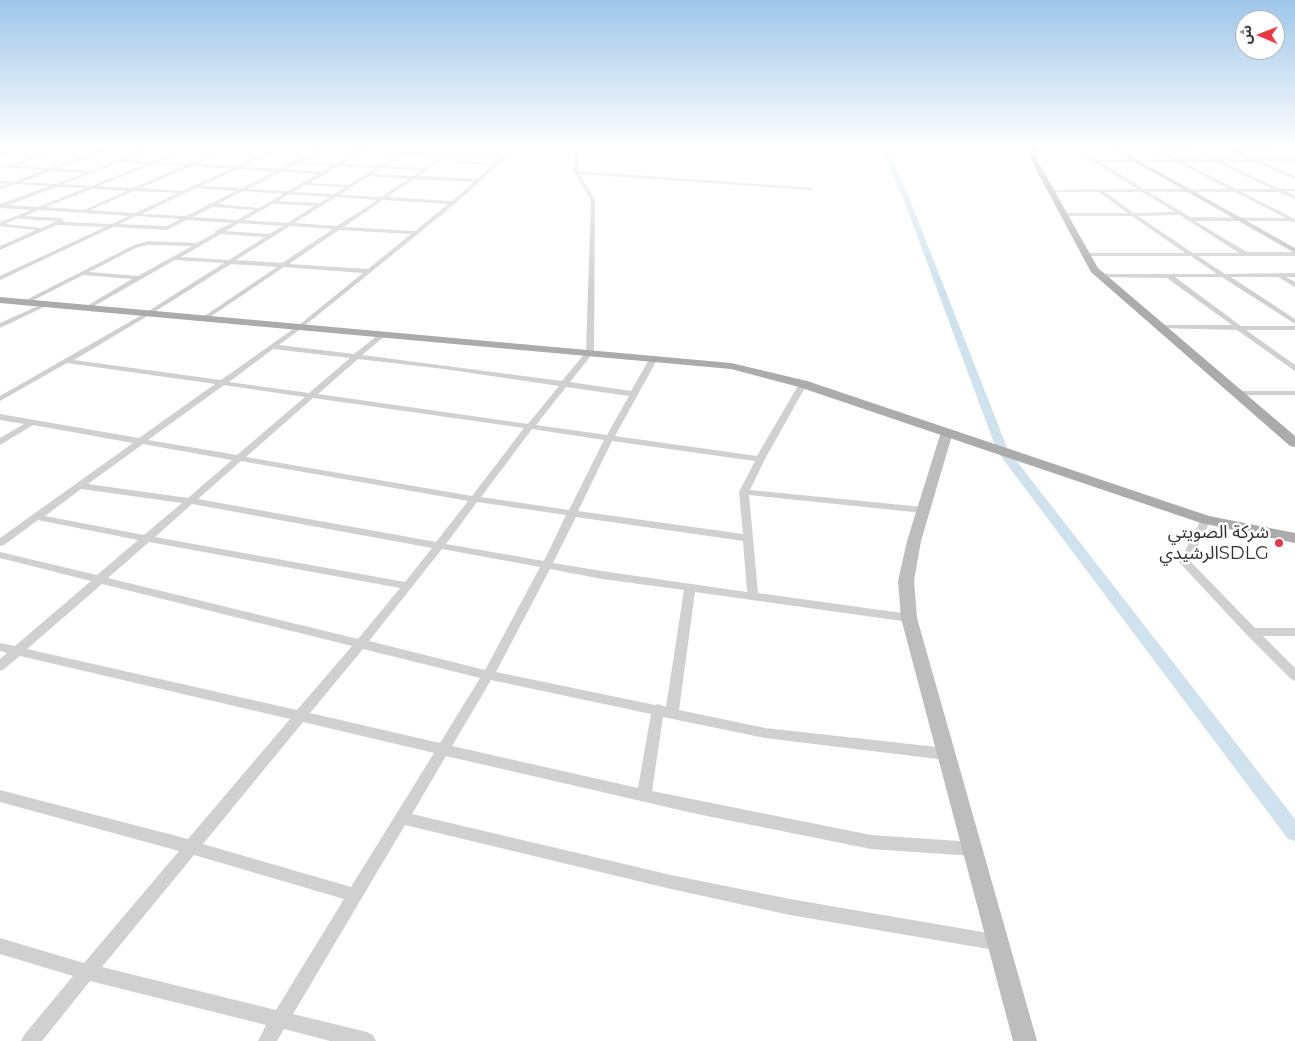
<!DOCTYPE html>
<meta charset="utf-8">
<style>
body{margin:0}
#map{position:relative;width:1295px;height:1041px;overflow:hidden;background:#fff;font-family:Montserrat,"Noto Sans Arabic",sans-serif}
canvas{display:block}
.north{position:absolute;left:1235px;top:10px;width:50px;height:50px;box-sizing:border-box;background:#fff;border:1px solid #adadad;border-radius:50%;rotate:271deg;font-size:14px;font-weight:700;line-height:20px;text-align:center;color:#333}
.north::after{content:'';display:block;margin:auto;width:18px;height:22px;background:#e63946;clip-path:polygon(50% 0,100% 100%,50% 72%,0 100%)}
</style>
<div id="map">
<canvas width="1295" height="1041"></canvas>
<div class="north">ش</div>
</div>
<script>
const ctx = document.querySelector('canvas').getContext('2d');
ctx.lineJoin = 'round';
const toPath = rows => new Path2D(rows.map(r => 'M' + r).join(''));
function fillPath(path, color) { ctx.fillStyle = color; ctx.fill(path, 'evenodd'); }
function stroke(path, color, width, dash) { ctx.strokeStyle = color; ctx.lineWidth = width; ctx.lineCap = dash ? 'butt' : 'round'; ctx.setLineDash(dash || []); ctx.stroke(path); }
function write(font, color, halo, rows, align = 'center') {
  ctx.font = font + ' Montserrat,"Noto Sans Arabic",sans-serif'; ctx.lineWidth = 5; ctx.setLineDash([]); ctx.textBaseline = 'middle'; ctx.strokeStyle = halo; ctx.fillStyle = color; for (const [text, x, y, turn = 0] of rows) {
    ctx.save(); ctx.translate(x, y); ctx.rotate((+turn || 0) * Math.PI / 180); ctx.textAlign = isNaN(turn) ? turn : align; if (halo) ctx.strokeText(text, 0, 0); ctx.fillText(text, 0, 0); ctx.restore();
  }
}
fillPath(toPath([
 [880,147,886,147,908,195,1008,450,1295,819,1295,841,1288,839,997,451,902,195,880,147]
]), '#cfe2ee');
fillPath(toPath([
 [21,147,26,147,0,156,0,154,21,147],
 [62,147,67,147,15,166,51,168,102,149,80,147,114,147,146,149,157,147,126,160,152,162,189,147,194,147,159,162,189,164,229,147,234,147,196,164,236,166,274,149,258,147,504,156,514,147,518,147,455,204,303,327,279,345,354,354,382,332,385,332,385,336,362,355,562,381,586,352,591,200,573,170,575,147,579,147,578,171,814,188,812,190,579,174,595,200,594,352,570,382,631,391,651,356,657,356,658,358,615,436,757,456,799,384,803,382,806,382,807,384,765,459,750,490,923,507,928,510,923,513,749,495,758,593,909,614,913,615,915,618,913,621,909,622,695,592,679,710,765,728,946,748,951,750,953,754,951,758,946,760,765,738,663,717,652,791,871,835,973,842,978,844,981,849,978,854,973,856,871,849,697,814,446,756,412,814,671,875,790,899,1000,935,1006,937,1008,943,1006,949,1000,951,790,915,671,889,405,825,293,1014,367,1032,373,1035,376,1041,330,1041,284,1029,277,1041,258,1041,266,1025,90,981,42,1041,21,1041,24,1035,73,976,0,954,0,938,84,963,179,851,0,802,0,790,188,839,290,719,20,656,4,669,0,671,0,659,7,653,0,651,0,643,15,646,91,581,0,558,0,552,97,575,138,540,38,520,4,545,0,546,0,538,133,443,33,425,0,445,0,438,24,424,0,420,0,414,139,438,215,384,67,363,0,401,0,396,147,312,224,263,175,260,87,310,85,309,85,307,132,279,83,275,28,303,24,303,24,301,134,245,148,241,197,243,215,233,215,231,232,223,187,220,167,230,113,227,0,280,0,276,105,227,57,225,0,250,0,246,36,230,0,226,0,222,31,210,0,208,0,204,49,186,16,184,0,189,0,186,8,184,0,183,0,181,17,182,17,180,44,170,0,167,0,165,11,165,62,147],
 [280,149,317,151,280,169,242,167,280,149],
 [109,150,141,151,91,171,58,168,109,150],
 [323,151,357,152,337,164,301,162,323,151],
 [362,152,398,154,379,166,343,164,362,152],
 [403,154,442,156,424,168,385,166,403,154],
 [447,156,501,158,496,163,453,161,455,163,493,165,477,179,418,176,447,156],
 [120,162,146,164,91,186,63,184,120,162],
 [153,164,184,166,133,188,99,186,153,164],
 [296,164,297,164,332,166,322,172,286,169,296,164],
 [191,166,231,169,182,191,140,188,191,166],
 [338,166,375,168,349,185,310,183,338,166],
 [381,168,421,170,412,176,372,174,381,168],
 [237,169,275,172,241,188,201,186,237,169],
 [51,171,85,173,56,184,21,182,51,171],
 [281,172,318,174,288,191,248,189,281,172],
 [368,176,408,179,381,197,340,195,368,176],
 [414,179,474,182,452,201,387,197,414,179],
 [305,185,345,187,334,194,294,192,305,185],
 [57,187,85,188,38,207,8,205,57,187],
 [196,188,236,191,186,216,142,214,196,188],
 [92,189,127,191,84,210,46,207,92,189],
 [134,191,178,193,135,213,90,210,134,191],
 [243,191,283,194,259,208,218,204,243,191],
 [289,194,329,197,319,203,278,201,289,194],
 [336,197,377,200,337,226,294,223,336,197],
 [383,200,448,204,415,231,344,227,383,200],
 [273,204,314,206,288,223,244,220,273,204],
 [213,207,254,210,237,220,193,217,213,207],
 [39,210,129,216,112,224,63,222,64,220,61,218,25,216,39,210],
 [136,216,180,219,166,226,120,224,136,216],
 [19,218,20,219,56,221,42,228,5,224,19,218],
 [239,223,283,226,269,234,226,231,239,223],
 [290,226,333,229,282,263,236,260,290,226],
 [339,230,411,234,368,269,289,264,339,230],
 [221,234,265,237,229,260,181,257,221,234],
 [148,245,192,246,138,276,89,272,138,247,148,245],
 [231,264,277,267,203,317,203,319,207,319,284,267,363,273,299,325,221,380,74,360,151,314,231,264],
 [273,349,350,358,309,393,229,382,273,349],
 [358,359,444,369,559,386,528,424,318,394,358,359],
 [224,385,305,397,237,455,148,440,224,385],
 [566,387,629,396,607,435,536,425,566,387],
 [313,398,524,428,472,496,246,457,313,398],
 [532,429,604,440,569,510,481,497,532,429],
 [612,441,755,461,739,492,743,534,578,511,612,441],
 [143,444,232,460,188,498,88,484,143,444],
 [241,461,468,501,436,542,198,499,241,461],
 [81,489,182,503,144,535,45,516,81,489],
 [477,502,566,515,544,561,446,544,477,502],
 [192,504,432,548,405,582,155,537,192,504],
 [576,517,743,541,747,592,602,571,553,563,576,517],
 [149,542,400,588,358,639,108,578,149,542],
 [442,549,540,567,485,670,369,641,442,549],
 [550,569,602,579,684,590,666,707,658,704,655,705,496,672,550,569],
 [102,584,352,646,297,710,27,649,102,584],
 [363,649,480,678,440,743,310,713,363,649],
 [491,680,651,714,638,788,452,746,491,680],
 [303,722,434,753,351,887,203,844,303,722],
 [194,855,344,899,276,1010,102,967,194,855],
 [1078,147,1082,147,1097,160,1172,159,1150,147,1155,147,1161,150,1190,149,1187,147,1192,147,1218,159,1249,159,1224,147,1229,147,1239,151,1273,150,1274,152,1243,153,1256,159,1295,159,1295,161,1262,161,1295,176,1295,179,1255,162,1223,162,1279,189,1295,189,1295,191,1285,191,1295,196,1295,199,1278,192,1242,192,1295,219,1295,223,1291,221,1195,221,1247,252,1295,252,1295,256,1198,256,1225,274,1295,273,1295,277,1286,277,1295,282,1295,287,1278,277,1231,277,1295,319,1295,324,1222,277,1175,277,1241,326,1295,326,1295,330,1246,330,1295,365,1295,371,1237,330,1157,328,1156,327,1159,325,1232,325,1167,278,1099,277,1098,276,1101,274,1217,274,1191,256,1082,256,1081,255,1084,253,1185,253,1132,216,1061,216,1061,214,1063,213,1127,213,1099,192,1050,192,1048,190,1138,189,1094,162,1078,147],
 [1195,151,1211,159,1179,159,1165,152,1195,151],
 [1101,162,1177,162,1229,189,1144,189,1101,162],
 [1184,162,1216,162,1272,189,1236,189,1184,162],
 [1105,192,1142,192,1175,212,1134,213,1105,192],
 [1149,192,1235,192,1286,218,1190,217,1149,192],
 [1180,215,1239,253,1193,253,1138,216,1180,215],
 [45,303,50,304,0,328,0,323,45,303],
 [1233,391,1295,391,1295,395,1236,395,1232,393,1233,391],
 [1206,517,1211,520,1190,561,1255,628,1295,628,1295,636,1263,636,1295,668,1295,681,1291,679,1247,635,1179,562,1201,520,1206,517]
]), '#d0d0d0');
fillPath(toPath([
 [1108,147,1115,147,1295,248,1295,253,1108,147],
 [947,428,953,432,921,541,914,581,917,618,1037,1041,1013,1041,901,618,898,581,907,541,941,432,947,428]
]), '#bdbdbd');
fillPath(toPath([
 [1030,147,1036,147,1037,160,1098,268,1295,436,1295,447,1290,446,1091,272,1031,160,1030,147],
 [0,297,731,363,807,381,1209,516,1295,533,1295,543,1201,523,799,387,731,369,0,303,0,297]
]), '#ababab');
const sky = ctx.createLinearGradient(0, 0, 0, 293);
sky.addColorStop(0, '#9ec6ea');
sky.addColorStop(0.5, '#fff');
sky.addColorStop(1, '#ffffff00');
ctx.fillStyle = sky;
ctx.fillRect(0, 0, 1295, 293);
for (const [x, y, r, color] of [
 [1279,543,5,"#e63946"]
]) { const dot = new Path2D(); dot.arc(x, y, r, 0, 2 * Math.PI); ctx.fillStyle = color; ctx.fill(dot); stroke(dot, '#fff', 2); }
write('18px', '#333', '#fff', [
 ["شركة الصويتي",1269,533],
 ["الرشيديSDLG",1269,554]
], 'right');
</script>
